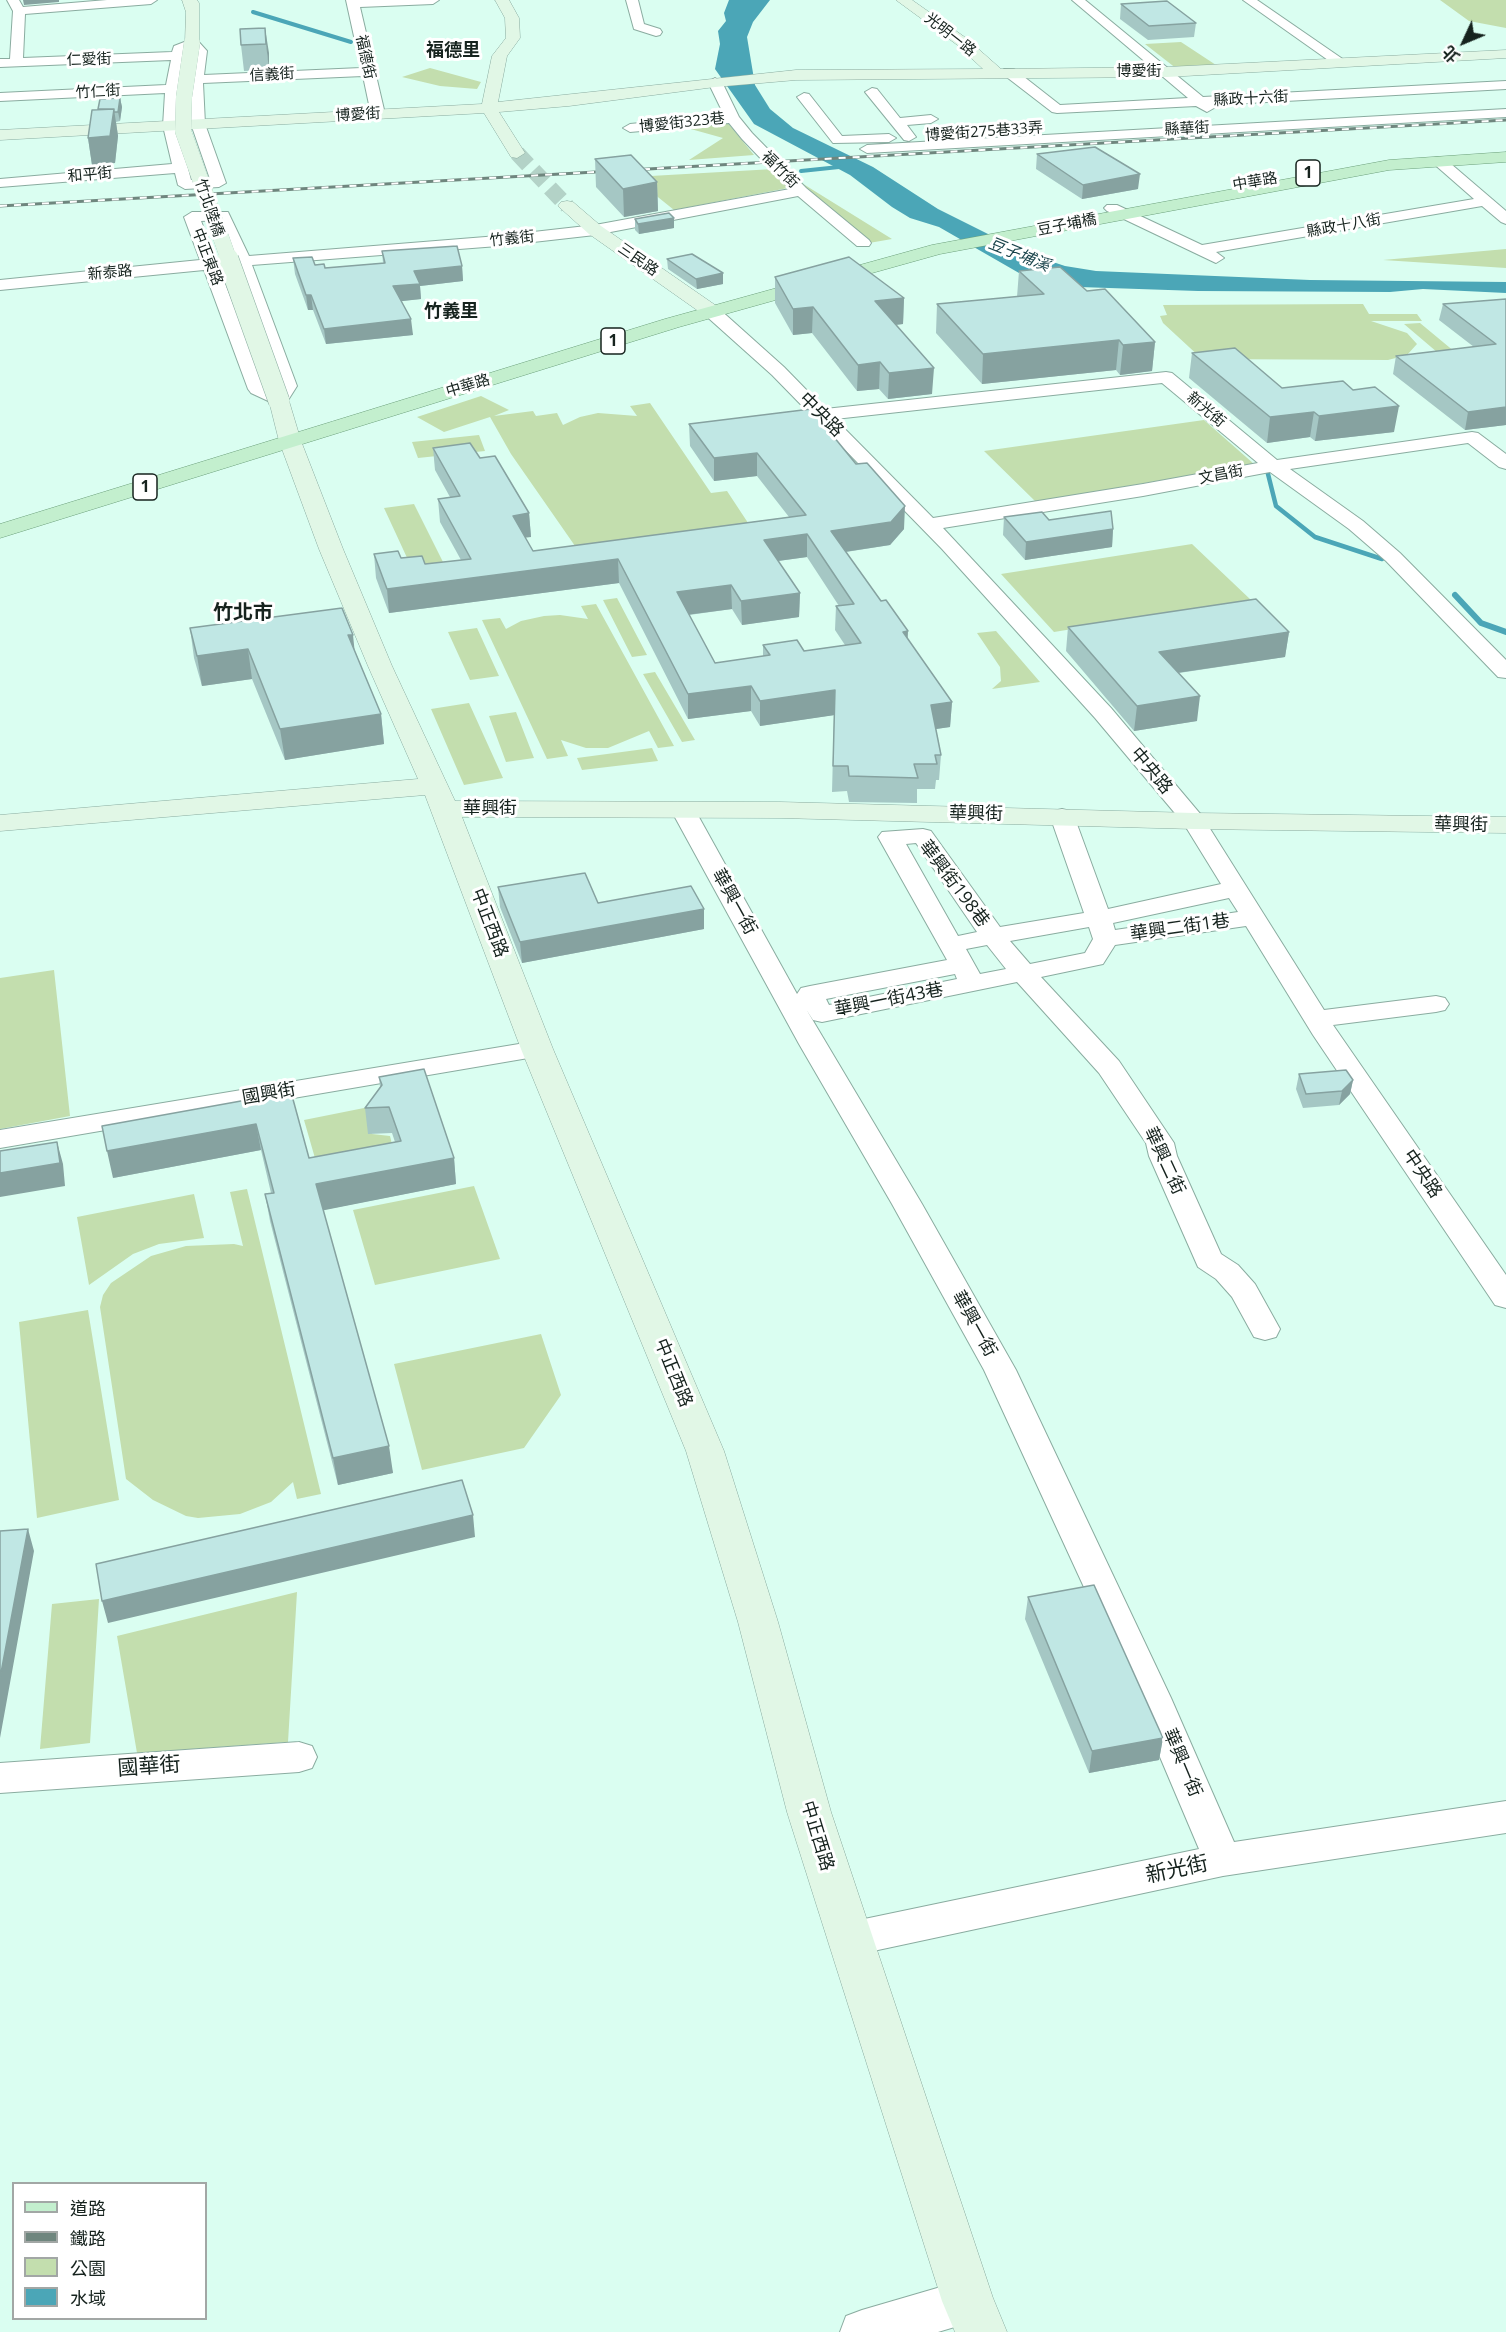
<!DOCTYPE html>
<meta charset="utf-8">
<style>
body{margin:0}
#map{position:relative;width:1506px;height:2332px;overflow:hidden;background:#dafef1;font-family:"Open Sans","Noto Sans TC",sans-serif}
canvas{display:block}
.legend{position:absolute;left:12px;top:2182px;width:195px;height:138px;box-sizing:border-box;background:#fff;border:2px solid #a2a7a5;margin:0;padding:8px 10px;list-style:none;font-size:18px;color:#16231e}
.legend li{display:flex;align-items:center;gap:12px;height:30px}
.legend b{width:30px;border:2px solid #a2a7a5}
.north{position:absolute;left:1434px;top:12px;width:60px;height:60px;-webkit-text-stroke:4px #fff;paint-order:stroke;rotate:226deg;font-size:16px;font-weight:700;line-height:24px;text-align:center;color:#16231e}
.north::after{content:'';display:block;margin:auto;width:21px;height:27px;background:#16231e;clip-path:polygon(50% 0,100% 100%,50% 72%,0 100%)}
</style>
<div id="map">
<canvas width="1506" height="2332"></canvas>
<ul class="legend">
<li><b style="height:8px;background:#c3efce"></b>道路</li>
<li><b style="height:8px;background:#6f867e"></b>鐵路</li>
<li><b style="height:16px;background:#c3deae"></b>公園</li>
<li><b style="height:16px;background:#4ba6b7"></b>水域</li>
</ul>
<div class="north">北</div>
</div>
<script>
const ctx = document.querySelector('canvas').getContext('2d');
ctx.lineJoin = 'round';
function fillPath(path, color) { ctx.fillStyle = color; ctx.fill(path, 'evenodd'); }
const toPath = rows => new Path2D(rows.map(r => 'M' + r).join(''));
function stroke(path, color, width, dash) { ctx.strokeStyle = color; ctx.lineWidth = width; ctx.lineCap = dash ? 'butt' : 'round'; ctx.setLineDash(dash || []); ctx.stroke(path); }
function write(font, color, halo, rows, align = 'center') {
  ctx.font = font + ' "Open Sans","Noto Sans TC",sans-serif'; ctx.lineWidth = 6; ctx.setLineDash([]); ctx.textBaseline = 'middle'; ctx.strokeStyle = halo; ctx.fillStyle = color; for (const [text, x, y, turn = 0] of rows) {
    ctx.save(); ctx.translate(x, y); ctx.rotate((+turn || 0) * Math.PI / 180); ctx.textAlign = isNaN(turn) ? turn : align; if (halo) ctx.strokeText(text, 0, 0); ctx.fillText(text, 0, 0); ctx.restore();
  }
}
fillPath(toPath([
 [1440,0,1506,0,1506,28,1469,21],
 [1181,42,1216,65,1177,69,1145,44],
 [430,68,481,82,477,89,440,86,402,77],
 [727,122,754,155,689,160,723,138,680,126],
 [774,169,793,185,788,188,674,210,633,177],
 [792,177,892,239,869,243],
 [1506,249,1506,268,1383,260],
 [1363,304,1369,314,1417,314,1422,321,1371,321,1407,333,1417,344,1407,355,1388,360,1202,359,1163,323,1160,316,1167,315,1163,305],
 [1420,323,1461,357,1444,358,1404,324],
 [481,396,509,410,494,416,533,411,536,416,557,413,563,425,580,417,598,413,637,416,630,406,650,403,711,493,727,491,756,535,582,556,511,454,490,417,444,432,417,417],
 [1204,420,1254,464,1036,502,984,451],
 [479,435,485,451,418,458,412,442],
 [414,504,447,570,415,575,384,508],
 [1192,544,1251,600,1054,632,1001,574],
 [617,598,647,655,632,657,603,600],
 [596,604,674,746,658,748,649,731,608,748,586,748,561,740,568,756,547,759,482,620,500,618,506,629,521,621,544,616,560,615,588,619,581,606],
 [477,628,499,676,470,680,448,632],
 [996,631,1040,682,992,689,1001,681,1000,667,977,633],
 [655,672,695,740,682,742,643,674],
 [469,703,503,778,464,785,431,709],
 [516,712,534,758,506,762,489,716],
 [652,748,658,761,582,770,577,758],
 [54,970,70,1116,0,1129,0,978],
 [379,1105,370,1129,372,1134,390,1136,397,1164,321,1179,304,1120],
 [474,1186,500,1259,375,1285,353,1210],
 [247,1189,321,1494,297,1499,293,1482,271,1502,240,1514,198,1518,186,1516,153,1500,126,1479,100,1307,103,1295,111,1283,151,1256,186,1246,234,1244,243,1246,230,1192],
 [194,1194,204,1238,159,1244,133,1254,89,1285,77,1217],
 [88,1310,119,1500,37,1518,19,1322],
 [541,1334,561,1395,524,1448,422,1470,394,1364],
 [297,1592,288,1742,137,1753,117,1636],
 [99,1599,90,1743,40,1749,52,1604]
]), '#c3deae');
fillPath(toPath([
 [729,0,770,0,753,22,747,37,755,85,770,109,793,128,873,167,938,209,1026,253,1065,266,1096,271,1310,280,1506,282,1506,293,1423,289,1390,292,1198,291,1050,286,1019,273,939,227,910,218,892,207,850,175,754,124,715,69,720,44,718,31,726,21,724,13]
]), '#4ba6b7');
stroke(toPath([
 [253,12,351,42],
 [801,171,839,167]
]), '#4ba6b7', 4);
stroke(toPath([
 [1267,470,1276,506,1315,537,1382,559]
]), '#4ba6b7', 4.5);
stroke(toPath([
 [1455,595,1481,623,1506,632]
]), '#4ba6b7', 6);
stroke(toPath([
 [517,153,567,206]
]), '#b3d2c7', 16, [16, 8]);
const street = toPath([
 [7,0,19,0,23,7,107,0,157,0,151,4,25,14,23,58,172,52,174,46,192,39,197,40,207,51,204,75,361,68,346,0,439,0,433,4,360,7,385,114,383,117,373,117,371,114,363,76,203,83,205,124,226,183,219,187,185,189,178,185,175,173,0,187,0,179,172,164,163,126,165,93,0,101,0,93,166,85,171,60,0,67,0,59,10,59,13,11,7,0],
 [191,48,194,52,191,76,181,76,185,51,191,48],
 [189,92,191,124,210,179,191,180,177,126,178,93,189,92],
 [626,0,638,0,644,24,660,29,662,32,660,35,656,36,634,29,626,0],
 [1072,0,1085,0,1203,97,1506,81,1506,89,1212,105,1214,108,1207,112,1196,106,1057,113,1052,112,1004,75,1002,72,1004,69,1014,69,1060,105,1188,98,1072,0],
 [1243,0,1257,0,1347,62,1345,65,1335,65,1243,0],
 [715,78,722,82,739,117,752,133,806,188,869,240,871,243,869,246,857,246,798,196,595,235,498,246,252,265,297,386,285,405,279,406,251,393,248,389,204,270,0,290,0,280,200,260,184,217,192,212,228,212,249,256,498,236,595,225,790,189,742,139,729,123,630,132,623,128,630,124,724,115,708,82,715,78],
 [218,220,233,257,216,259,201,221,218,220],
 [237,266,279,386,276,392,265,386,219,268,237,266],
 [872,88,877,89,900,118,931,115,938,119,931,123,907,125,916,137,909,141,904,140,865,92,872,88],
 [804,93,809,94,842,136,889,134,896,138,889,142,833,143,797,97,804,93],
 [1506,109,1506,117,867,153,860,149,867,145,1506,109],
 [1439,157,1444,158,1506,211,1506,224,1501,222,1482,206,1216,252,1224,258,1216,263,1107,211,1104,208,1107,205,1117,205,1202,245,1474,199,1434,164,1432,161,1434,158,1439,157],
 [711,306,717,307,784,367,825,409,1166,372,1172,373,1277,460,1472,432,1478,433,1506,454,1506,469,1499,467,1468,443,1290,469,1363,521,1400,553,1506,660,1506,678,1498,677,1386,561,1349,529,1270,472,1143,496,943,528,1111,708,1202,816,1324,1010,1436,996,1445,998,1449,1004,1445,1010,1436,1012,1333,1025,1506,1275,1506,1308,1495,1305,1313,1035,1246,926,1115,945,1103,964,1041,977,1119,1061,1174,1143,1177,1156,1221,1254,1238,1265,1255,1284,1280,1329,1276,1337,1265,1340,1254,1337,1232,1297,1216,1279,1198,1267,1149,1156,1146,1143,1099,1073,1017,982,822,1022,813,1020,806,1009,922,1204,1016,1370,1171,1698,1234,1842,1506,1801,1506,1833,1223,1876,850,1956,836,1951,830,1939,836,1927,850,1922,1199,1849,1135,1698,984,1370,892,1204,799,1044,671,810,675,805,683,803,691,805,695,810,797,994,801,988,810,986,947,960,878,837,882,832,923,829,931,831,1000,927,1084,913,1050,816,1054,811,1062,809,1070,811,1074,816,1108,909,1221,884,1184,824,1095,718,942,549,772,375,705,315,703,311,705,307,711,306],
 [1162,383,1258,463,1143,484,933,518,835,419,1162,383],
 [916,843,977,932,958,936,906,844,916,843],
 [1229,898,1238,912,1115,930,1113,923,1229,898],
 [1089,927,1093,939,1085,953,1030,964,1010,941,1089,927],
 [987,945,1006,969,980,974,966,949,987,945],
 [955,974,957,979,829,1005,826,999,955,974],
 [537,1041,546,1043,550,1049,546,1055,0,1148,0,1130,537,1041],
 [299,1742,312,1746,317,1757,312,1768,299,1772,0,1793,0,1763,299,1742],
 [968,2279,984,2285,990,2301,984,2317,968,2323,938,2332,840,2332,846,2316,862,2310,968,2279]
]);
const secondary = toPath([
 [182,0,197,0,199,3,199,43,197,46,187,46,185,43,186,12,182,0],
 [495,0,509,0,519,18,520,38,507,56,498,102,796,70,983,69,956,44,896,0,912,0,966,38,1001,69,1167,67,1506,50,1506,58,1167,77,796,80,715,87,569,106,499,112,525,153,517,158,511,157,484,113,0,140,0,130,482,104,492,56,506,38,505,18,495,0],
 [567,201,573,202,601,226,718,307,721,311,718,315,704,315,589,234,558,206,561,202,567,201],
 [279,395,286,397,289,401,301,441,343,549,392,666,455,801,780,802,1194,813,1506,817,1506,833,1194,829,780,818,462,817,553,1049,724,1451,778,1622,831,1812,993,2298,1007,2332,955,2332,942,2301,787,1812,738,1622,686,1451,521,1049,425,795,0,831,0,815,418,779,368,666,319,549,279,441,269,401,272,397,279,395]
]);
const primary = toPath([
 [1506,152,1506,162,1389,170,940,254,679,327,0,538,0,524,665,319,932,245,1389,160,1506,152]
]);
stroke(street, '#8aaca0', 2);
stroke(secondary, '#8aaca0', 1);
stroke(primary, '#6ca07b', 1);
fillPath(street, '#fff');
fillPath(secondary, '#e1f7e6');
fillPath(primary, '#c3efce');
const rail = toPath([
 [0,206,1506,120]
]);
stroke(rail, '#6f867e', 3);
stroke(rail, '#fff', 2, [7]);
const secondaryBridgeFar1 = toPath([
 [192,43,184,97,183,131,229,260]
]);
const secondaryBridge = toPath([
 [228,259,279,401]
]);
stroke(secondaryBridgeFar1, '#8aaca0', 16, []);
stroke(secondaryBridge, '#8aaca0', 22, []);
stroke(secondaryBridgeFar1, '#e1f7e6', 16);
stroke(secondaryBridge, '#e1f7e6', 21);
fillPath(toPath([
 [1121,4,1196,23,1194,37,1148,40,1120,19],
 [265,28,269,70,244,71,241,45],
 [120,98,122,107,120,121,116,122,118,136,115,163,92,165,88,138,98,109],
 [1037,154,1138,189,1082,199,1036,169],
 [595,159,657,182,658,211,624,217,596,187],
 [674,218,674,228,639,234,635,230,635,219],
 [382,251,462,266,463,281,420,286,421,299,401,301,413,335,326,344,313,310,308,310,295,274,293,258,325,268,383,263],
 [667,259,723,284,697,289,668,269],
 [1019,271,1087,291,1155,342,1152,371,1120,375,1116,370,982,384,936,333,937,304,1017,297],
 [775,277,904,298,903,324,896,325,932,394,888,399,879,389,857,391,812,333,793,335,775,303],
 [1506,299,1506,425,1465,430,1393,374,1396,356,1474,347,1439,320,1443,304],
 [1192,353,1282,388,1394,432,1315,441,1310,437,1267,443,1189,378],
 [811,409,904,529,890,545,846,552,952,702,950,727,936,729,941,755,939,780,936,780,935,789,917,789,917,803,849,802,847,791,832,792,834,715,760,726,751,711,688,719,619,583,389,613,376,578,374,554,401,558,425,564,461,560,440,522,438,499,450,497,435,470,433,448,480,458,529,513,531,537,525,537,533,551,789,517,757,476,714,481,690,446,689,424],
 [807,557,839,606,836,606,835,630,845,645,804,651,763,645,763,656,715,663,689,615,732,609,742,625,799,617,800,593,778,561],
 [1004,517,1049,520,1113,529,1112,547,1025,560,1003,535],
 [1068,627,1289,632,1285,657,1179,673,1197,721,1134,731,1066,651],
 [190,628,355,651,381,714,384,744,285,760,252,679,202,686,194,658],
 [498,887,704,929,522,963,500,907],
 [1299,1074,1353,1080,1350,1094,1339,1105,1303,1108,1296,1089],
 [379,1077,454,1158,456,1184,323,1210,393,1473,338,1485,270,1221,265,1194,271,1193,261,1150,113,1178,291,1092,309,1158,395,1142,392,1133,368,1134,365,1108,380,1087],
 [1028,1597,1163,1738,1159,1760,1089,1773,1025,1619]
]), '#a5c7c4');
fillPath(toPath([
 [23,0,59,0,59,2,24,5],
 [265,28,269,53,269,70,266,44],
 [120,98,122,107,120,121,118,112],
 [114,109,118,136,115,163,92,165,88,138],
 [1140,174,1138,189,1082,199,1083,185],
 [657,182,658,211,624,217,623,189],
 [674,218,674,228,639,234,638,224],
 [462,266,463,281,420,286,421,299,394,302,393,286,414,271],
 [723,273,723,284,697,289,696,279],
 [306,295,311,295,313,310,308,310],
 [904,298,903,324,874,327,875,301],
 [813,307,812,333,793,335,793,309],
 [411,319,413,335,326,344,324,329],
 [1119,340,1116,370,982,384,983,354],
 [1155,342,1152,371,1120,375,1123,345],
 [880,362,879,389,857,391,858,365],
 [934,368,932,394,888,399,889,373],
 [1399,406,1394,432,1315,441,1319,416],
 [1506,407,1506,425,1465,430,1468,412],
 [1314,412,1310,437,1267,443,1270,417],
 [757,453,757,476,714,481,714,458],
 [905,506,904,529,890,545,831,554,831,531],
 [529,513,531,537,515,539,513,516],
 [1113,529,1112,547,1025,560,1026,542],
 [807,534,807,557,763,563,764,540],
 [618,559,619,583,389,613,387,589],
 [731,585,732,609,678,616,677,592],
 [800,593,799,617,742,625,741,601],
 [908,631,907,656,903,632],
 [1289,632,1285,657,1156,676,1159,652],
 [348,635,353,635,356,664],
 [248,649,252,679,202,686,197,656],
 [751,686,751,711,688,719,688,694],
 [835,690,835,715,760,726,760,701],
 [1200,696,1197,721,1134,731,1137,706],
 [952,702,950,727,929,730,931,705],
 [381,714,384,744,285,760,280,729],
 [704,909,704,929,522,963,520,942],
 [1353,1080,1350,1094,1339,1105,1342,1091],
 [256,1124,261,1150,113,1178,107,1151],
 [57,1142,63,1164,65,1186,0,1197,0,1173],
 [454,1158,456,1184,320,1211,316,1184],
 [389,1446,393,1473,338,1485,333,1458],
 [473,1515,475,1537,108,1623,102,1601],
 [28,1529,34,1551,0,1738,0,1678],
 [1163,1738,1159,1760,1089,1773,1092,1751]
]), '#86a2a0');
const building = toPath([
 [1167,1,1196,23,1149,26,1121,4,1167,1],
 [265,28,266,44,241,45,240,29,265,28],
 [120,98,118,112,114,112,114,109,98,109,100,99,120,98],
 [114,109,110,136,88,138,92,110,114,109],
 [1095,147,1140,174,1083,185,1037,154,1095,147],
 [631,155,657,182,623,189,595,159,631,155],
 [669,213,674,218,638,224,635,219,669,213],
 [457,246,462,266,414,271,420,284,393,286,411,319,324,329,311,295,306,295,293,258,312,257,315,265,324,264,325,268,385,263,382,251,457,246],
 [692,254,723,273,696,279,667,259,692,254],
 [849,257,904,298,875,301,934,368,889,373,880,362,858,365,813,307,793,309,775,277,849,257],
 [1060,267,1087,291,1105,289,1155,342,1123,345,1119,340,983,354,937,304,1044,294,1019,271,1060,267],
 [1506,299,1506,407,1468,412,1396,356,1496,344,1443,304,1506,299],
 [1235,348,1282,388,1343,381,1353,390,1375,387,1399,406,1319,416,1314,412,1270,417,1192,353,1235,348],
 [811,409,856,464,867,463,905,506,891,522,831,531,881,601,886,600,908,631,903,632,952,702,931,705,941,755,935,755,937,764,914,764,918,778,849,776,848,766,833,766,835,690,760,701,751,686,688,694,618,559,387,589,374,554,398,551,401,558,422,556,425,564,471,559,438,499,460,496,433,448,470,443,480,458,495,456,529,513,513,516,533,551,806,515,757,453,714,458,689,424,811,409],
 [807,534,854,604,836,606,861,643,804,651,797,640,763,645,770,655,715,663,677,592,731,585,741,601,800,593,764,540,807,534],
 [1111,511,1113,529,1026,542,1004,517,1042,512,1049,520,1111,511],
 [1256,599,1289,632,1159,652,1200,696,1137,706,1068,627,1256,599],
 [342,608,353,635,348,635,381,714,280,729,248,649,197,656,190,628,342,608],
 [585,873,598,903,691,886,704,909,520,942,498,887,585,873],
 [424,1069,454,1158,316,1184,389,1446,333,1458,265,1194,274,1193,256,1124,107,1151,102,1126,291,1092,309,1158,401,1141,389,1107,365,1108,382,1085,379,1077,424,1069],
 [1346,1070,1353,1080,1342,1091,1306,1094,1299,1074,1346,1070],
 [57,1142,60,1163,0,1173,0,1151,57,1142],
 [462,1480,473,1515,102,1601,96,1564,462,1480],
 [28,1529,0,1678,0,1531,28,1529],
 [1094,1585,1163,1738,1092,1751,1028,1597,1094,1585]
]);
fillPath(building, '#c0e7e4');
stroke(building, '#86a2a0', 1.5);
write('15px', '#16231e', '#fff', [
 ["光明一路",950,35,38],
 ["福德街",365,57,78],
 ["仁愛街",89,60,-2],
 ["博愛街",1139,72],
 ["信義街",272,75,-3],
 ["竹仁街",98,92,-3],
 ["縣政十六街",1251,99,-3],
 ["博愛街",358,115,-3],
 ["博愛街323巷",682,123,-6],
 ["縣華街",1187,129,-3],
 ["博愛街275巷33弄",984,132,-4],
 ["福竹街",780,170,45],
 ["和平街",90,175,-5],
 ["中華路",1255,182,-10],
 ["竹北陸橋",209,208,71],
 ["豆子埔橋",1067,225,-11],
 ["縣政十八街",1344,226,-10],
 ["竹義街",512,239,-6],
 ["中正東路",207,257,69],
 ["三民路",638,260,35],
 ["新泰路",110,273,-5],
 ["中華路",468,386,-17],
 ["新光街",1206,410,40],
 ["文昌街",1221,475,-11]
]);
for (const [x, y, w] of [
 [1308,173,24],
 [613,341,24],
 [145,487,24]
]) { const box = new Path2D(); box.roundRect(x - w / 2, y - 13, w, 26, 4.5); ctx.fillStyle = '#fff'; ctx.fill(box); stroke(box, '#16231e', 1.5); }
write('bold 16px', '#16231e', null, [
 ["1",1308,173],
 ["1",613,341],
 ["1",145,487]
]);
write('italic 16px', '#153f47', '#fff', [
 ["豆子埔溪",1019,255,22]
]);
write('bold 18px', '#16231e', '#fff', [
 ["福德里",453,51],
 ["竹義里",451,312]
]);
write('18px', '#16231e', '#fff', [
 ["中央路",821,415,45],
 ["中央路",1151,771,50],
 ["華興街",490,809],
 ["華興街",976,814,1],
 ["華興街",1461,825,1],
 ["華興街198巷",954,884,53],
 ["華興一街",734,902,61],
 ["中正西路",489,923,69],
 ["華興二街1巷",1180,928,-8],
 ["華興一街43巷",889,1000,-11],
 ["國興街",269,1094,-10],
 ["華興二街",1164,1161,65],
 ["中央路",1422,1174,56],
 ["華興一街",974,1324,61],
 ["中正西路",673,1373,68],
 ["華興一街",1182,1763,67],
 ["中正西路",817,1836,73]
]);
write('bold 20px', '#16231e', '#fff', [
 ["竹北市",243,613]
]);
write('21px', '#16231e', '#fff', [
 ["國華街",149,1767,-4],
 ["新光街",1177,1870,-12]
]);
</script>
